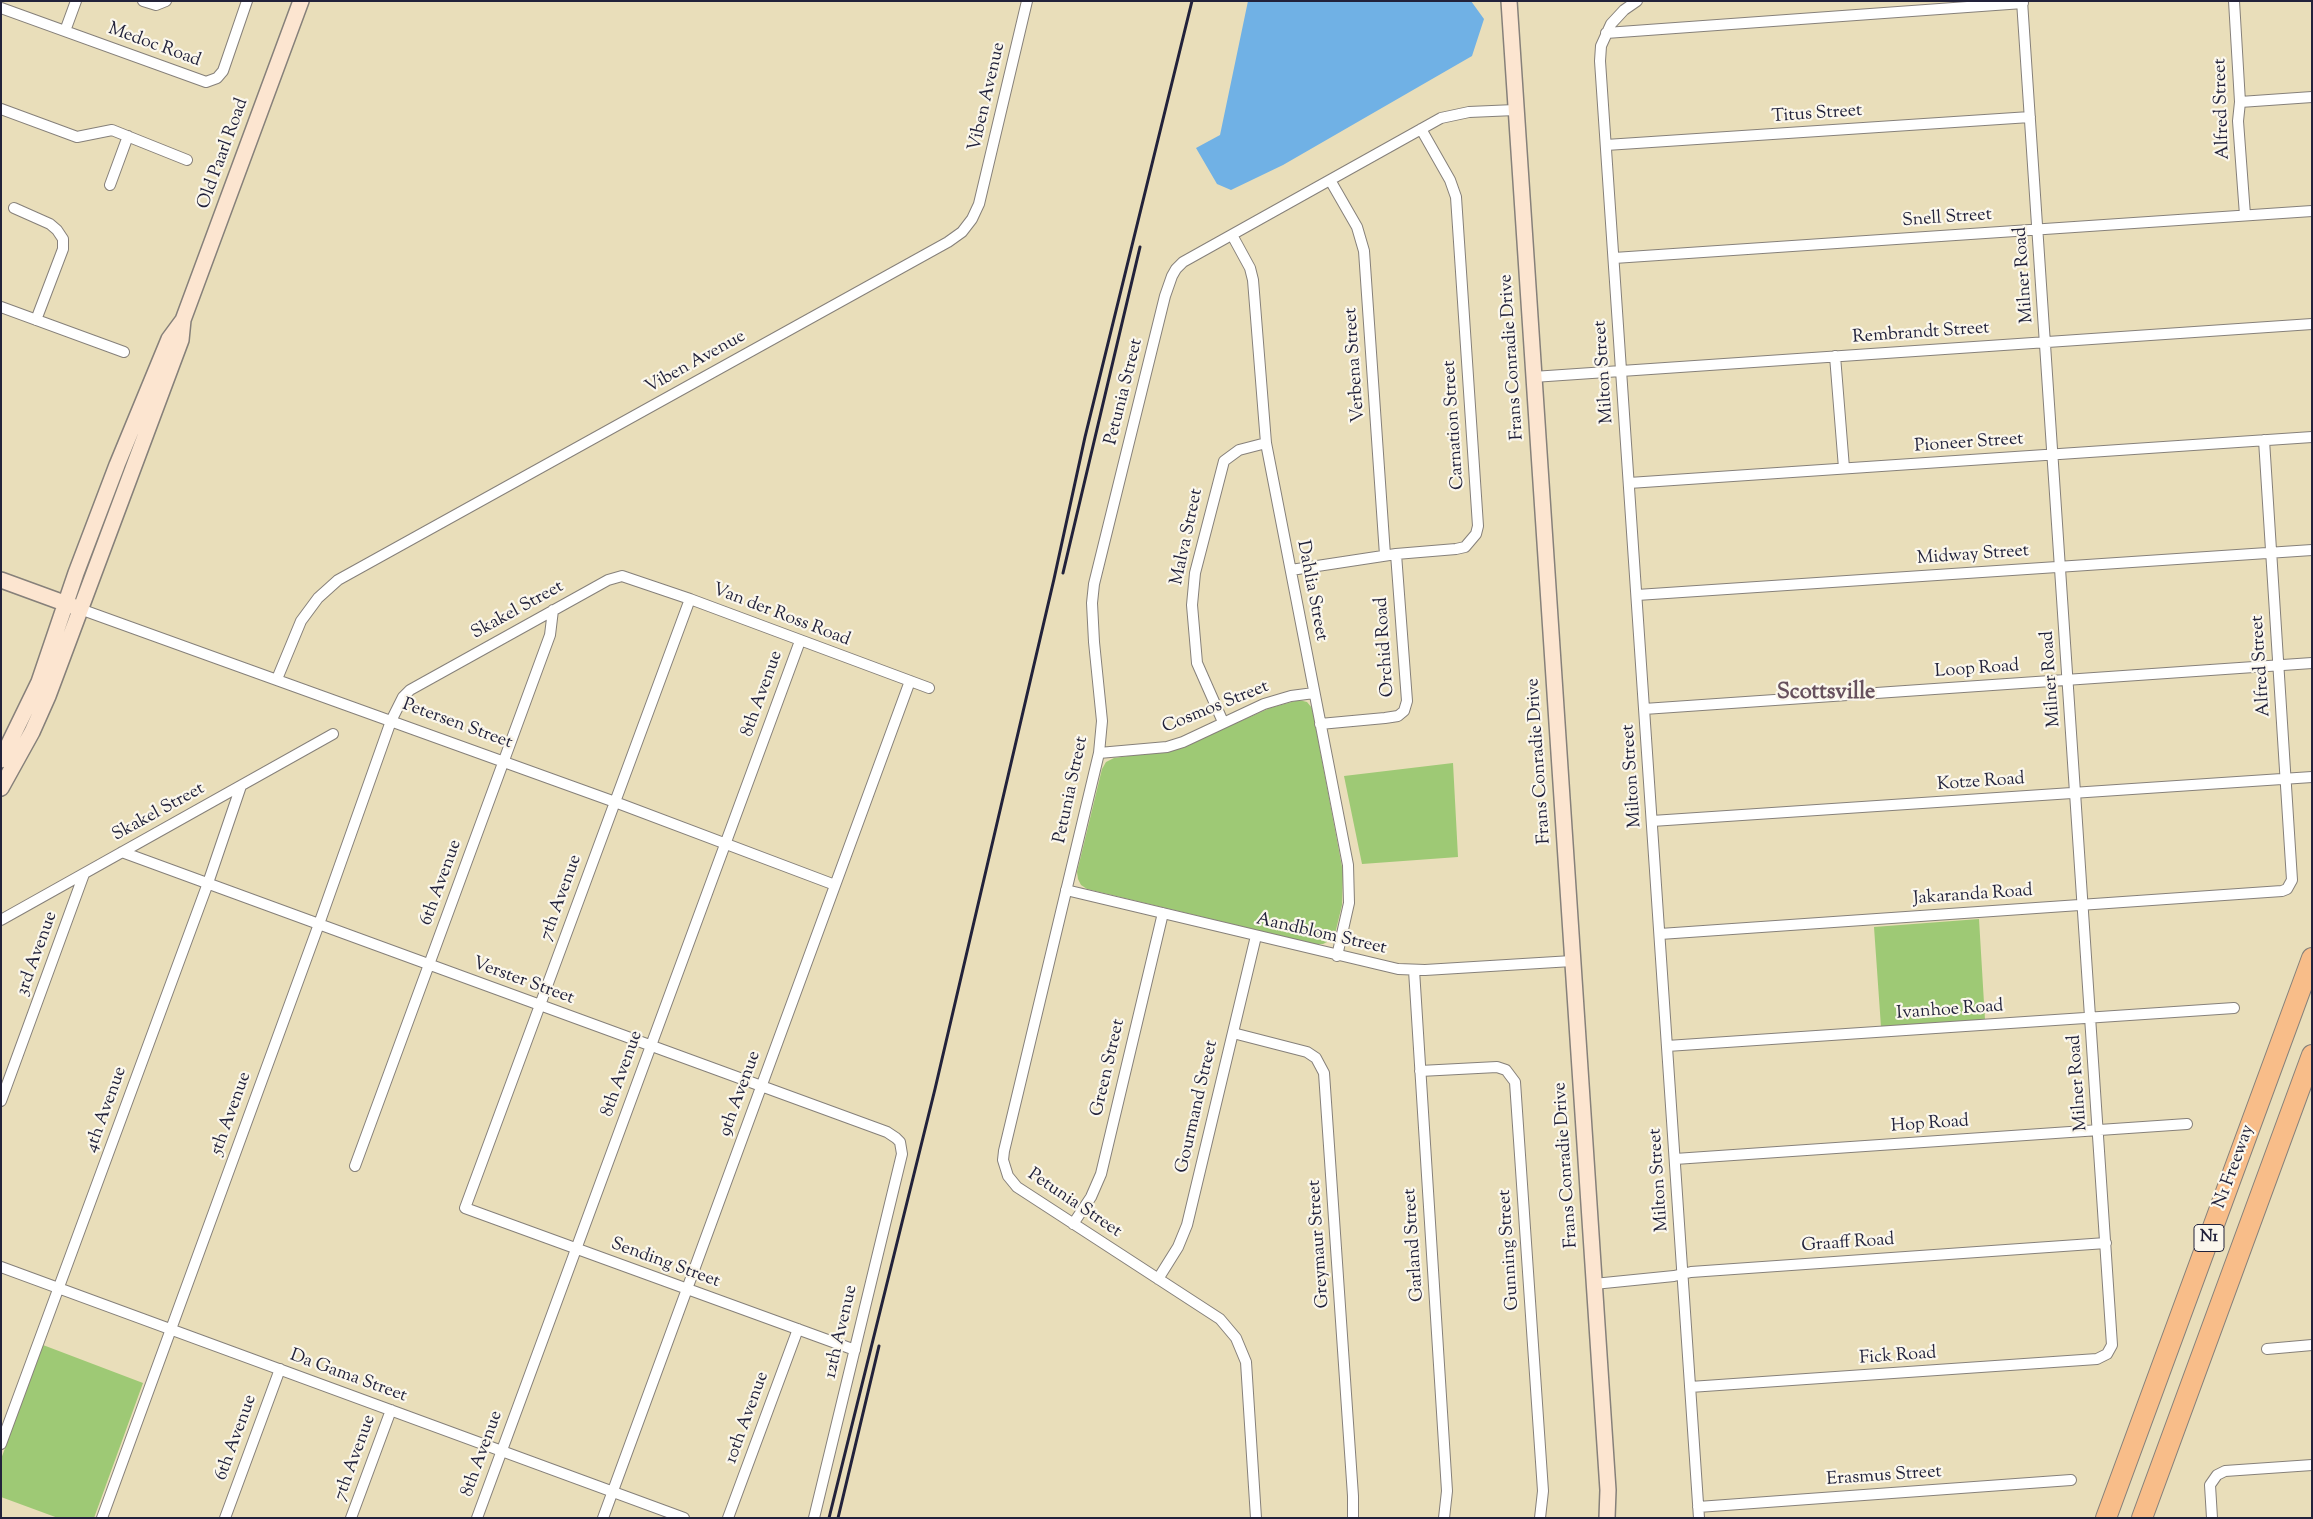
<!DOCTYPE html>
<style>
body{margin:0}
#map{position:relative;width:2313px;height:1519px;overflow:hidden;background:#e9deba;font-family:"Sorts Mill Goudy",serif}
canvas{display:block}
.frame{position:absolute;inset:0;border:2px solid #22223b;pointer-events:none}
</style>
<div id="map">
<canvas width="2313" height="1519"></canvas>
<div class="frame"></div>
</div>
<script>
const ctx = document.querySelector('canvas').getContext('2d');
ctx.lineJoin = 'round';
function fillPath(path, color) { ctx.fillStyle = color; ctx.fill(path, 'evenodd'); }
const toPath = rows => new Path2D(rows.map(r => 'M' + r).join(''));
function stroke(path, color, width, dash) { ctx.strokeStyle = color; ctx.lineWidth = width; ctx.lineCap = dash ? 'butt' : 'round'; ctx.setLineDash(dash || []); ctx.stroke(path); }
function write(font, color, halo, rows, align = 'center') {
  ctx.font = font + ' "Sorts Mill Goudy",serif'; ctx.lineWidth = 4.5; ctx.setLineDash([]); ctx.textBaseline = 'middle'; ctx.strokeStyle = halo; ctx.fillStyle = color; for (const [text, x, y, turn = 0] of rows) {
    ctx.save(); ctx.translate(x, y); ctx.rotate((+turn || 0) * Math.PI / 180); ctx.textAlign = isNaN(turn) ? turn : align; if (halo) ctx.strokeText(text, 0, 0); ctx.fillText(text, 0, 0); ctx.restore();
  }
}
fillPath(toPath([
 [1299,700,1307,702,1312,708,1343,872,1342,905,1335,934,1331,940,1323,944,1315,944,1087,889,1081,885,1078,879,1077,872,1102,769,1106,762,1114,758,1178,749,1270,708],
 [1453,763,1458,857,1362,864,1344,776],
 [1979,919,1985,1020,1881,1027,1874,927],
 [43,1345,143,1383,94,1518,58,1518,1,1497,1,1459]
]), '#9ec975');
fillPath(toPath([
 [1248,1,1471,1,1484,19,1472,56,1283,165,1231,190,1217,184,1196,148,1220,135]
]), '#70b1e5');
const street = toPath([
 [143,1,156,5,166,1],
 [1637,1,1624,10,1611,24,1601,46,1600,61,1699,1518],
 [2234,1,2240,102,2238,121,2245,215],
 [1,8,206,82,217,78,223,71,247,1],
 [65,31,76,1],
 [1606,33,2023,3],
 [2240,102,2312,97],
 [1,109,77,137,112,130,187,160],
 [1606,145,2030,117],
 [1330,180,1357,227,1364,251,1385,555],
 [110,185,128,136],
 [14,208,50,224,57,230,63,239,63,249,36,320],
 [1232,235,1250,268,1253,280,1266,443,1348,865,1349,903,1337,956],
 [1614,258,2312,211],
 [1,307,124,352],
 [1835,356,1844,468],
 [1533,377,2312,324],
 [1629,483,2312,437],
 [1291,570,1396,554,1456,549,1465,547,1476,534,1478,526,1456,197,1450,180,1421,129],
 [1637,595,2312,550],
 [690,599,465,1208,855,1350],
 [80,609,615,802,835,885],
 [277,679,301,621,318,598,338,580,948,242,962,232,972,219,979,204,1027,1],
 [1644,709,2312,663],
 [1223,722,1197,663,1192,605,1195,573,1224,461,1239,450,1266,443],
 [1320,724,1385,718,1398,716,1404,711,1407,701,1396,554],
 [1099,753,1167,747,1183,742,1264,704,1291,696,1314,693],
 [1652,821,2312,777],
 [122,852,887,1132,896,1138,900,1142,902,1154,814,1518],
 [1066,890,1398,969,1425,970,1572,961],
 [1,920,333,734],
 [1660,934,2282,891,2287,889,2292,880,2264,440],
 [1414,970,1447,1491,1444,1518],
 [1233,1033,1307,1052,1316,1058,1324,1073,1353,1496,1353,1518],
 [1667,1046,2234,1008],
 [1420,1071,1497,1067,1506,1070,1515,1082,1543,1491,1540,1518],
 [1,1101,84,874],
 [1675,1159,2187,1124],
 [355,1166,550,635,553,610],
 [1073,1224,1091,1197,1101,1174,1163,913],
 [1,1267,684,1518],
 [1158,1279,1178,1247,1187,1225,1256,936],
 [1594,1284,1674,1276,1691,1272,2106,1243],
 [2267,1349,2312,1345],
 [1690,1387,2097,1359,2107,1354,2112,1345,2022,1],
 [1,1444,208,883,241,786],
 [1698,1507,2071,1480],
 [102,1518,319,924,391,721,403,697,410,690,608,580,622,576,690,599,929,688],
 [225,1518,280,1369],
 [351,1518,391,1410],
 [477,1518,800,641],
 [603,1518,910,681],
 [728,1518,798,1329],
 [1256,1518,1246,1362,1236,1338,1220,1319,1017,1187,1008,1176,1003,1160,1004,1151,1099,753,1102,721,1094,642,1092,603,1094,584,1165,296,1172,276,1176,269,1183,262,1441,118,1469,112,1515,110],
 [2212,1518,2210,1485,2217,1475,2225,1471,2312,1465]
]);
const secondary = toPath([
 [1509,1,1608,1490,1607,1518],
 [1,580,75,607],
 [1,760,39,682,76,573,117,465,169,339,183,320,301,1],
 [1,788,32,732,48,696,181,340,183,320]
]);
const highway = toPath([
 [2106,1518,2312,958],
 [2142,1518,2312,1055]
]);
stroke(street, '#86807a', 12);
stroke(secondary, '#86807a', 18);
stroke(highway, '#86807a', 22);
stroke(street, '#fff', 10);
stroke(secondary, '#fce5d0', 15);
stroke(highway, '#f8bd89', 20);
stroke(toPath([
 [1063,573,1140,247],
 [829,1518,935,1089,1054,579,1085,437,1192,1],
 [838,1518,879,1346]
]), '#22223b', 3);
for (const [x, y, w] of [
 [2209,1238,30]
]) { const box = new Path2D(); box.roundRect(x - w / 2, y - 13.5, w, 27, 4); ctx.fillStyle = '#fbf7ec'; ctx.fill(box); stroke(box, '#22223b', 1); }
write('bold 16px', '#22223b', null, [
 ["N1",2209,1238]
]);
write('18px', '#22223b', '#fbf7ec', [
 ["Medoc Road",154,46,20],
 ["Viben Avenue",988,97,-77],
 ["Alfred Street",2223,109,-92],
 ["Titus Street",1817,115,-4],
 ["Old Paarl Road",224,154,-70],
 ["Snell Street",1947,219,-4],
 ["Milner Road",2025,275,-94],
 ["Rembrandt Street",1921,334,-4],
 ["Frans Conradie Drive",1513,357,-94],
 ["Viben Avenue",696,363,-29],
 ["Verbena Street",1356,365,-94],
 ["Milton Street",1605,372,-94],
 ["Petunia Street",1125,392,-76],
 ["Carnation Street",1455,425,-94],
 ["Pioneer Street",1969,444,-4],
 ["Malva Street",1188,537,-78],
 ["Midway Street",1973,556,-4],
 ["Dahlia Street",1311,591,79],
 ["Skakel Street",518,611,-29],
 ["Van der Ross Road",781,616,21],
 ["Orchid Road",1386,647,-94],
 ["Alfred Street",2262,666,-94],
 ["Loop Road",1977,670,-4],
 ["Milner Road",2052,679,-94],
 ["8th Avenue",763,694,-70],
 ["Cosmos Street",1216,708,-22],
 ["Petersen Street",457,725,20],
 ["Frans Conradie Drive",1540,761,-94],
 ["Milton Street",1633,776,-94],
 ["Kotze Road",1981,783,-4],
 ["Petunia Street",1072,790,-78],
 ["Skakel Street",159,813,-29],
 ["6th Avenue",442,883,-70],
 ["Jakaranda Road",1973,896,-4],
 ["7th Avenue",562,898,-70],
 ["Aandblom Street",1321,935,13],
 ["3rd Avenue",38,954,-70],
 ["Verster Street",523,982,20],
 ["Ivanhoe Road",1950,1011,-4],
 ["Green Street",1109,1068,-77],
 ["8th Avenue",623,1074,-70],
 ["Milner Road",2079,1083,-94],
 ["9th Avenue",741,1094,-70],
 ["Gourmand Street",1198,1107,-77],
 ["4th Avenue",107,1110,-70],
 ["5th Avenue",232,1114,-70],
 ["Hop Road",1930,1125,-4],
 ["Frans Conradie Drive",1567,1165,-94],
 ["N1 Freeway",2235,1167,-70],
 ["Milton Street",1660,1180,-94],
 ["Petunia Street",1074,1204,34],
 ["Greymaur Street",1320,1244,-94],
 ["Graaff Road",1848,1244,-4],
 ["Garland Street",1415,1245,-94],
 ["Gunning Street",1510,1250,-94],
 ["Sending Street",665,1264,20],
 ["12th Avenue",842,1332,-77],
 ["Fick Road",1898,1357,-4],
 ["Da Gama Street",348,1377,20],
 ["10th Avenue",748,1418,-70],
 ["6th Avenue",237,1438,-70],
 ["8th Avenue",483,1454,-70],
 ["7th Avenue",356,1458,-70],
 ["Erasmus Street",1884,1477,-4]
]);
write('bold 22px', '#67515e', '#fbf7ec', [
 ["Scottsville",1826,694]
]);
</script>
